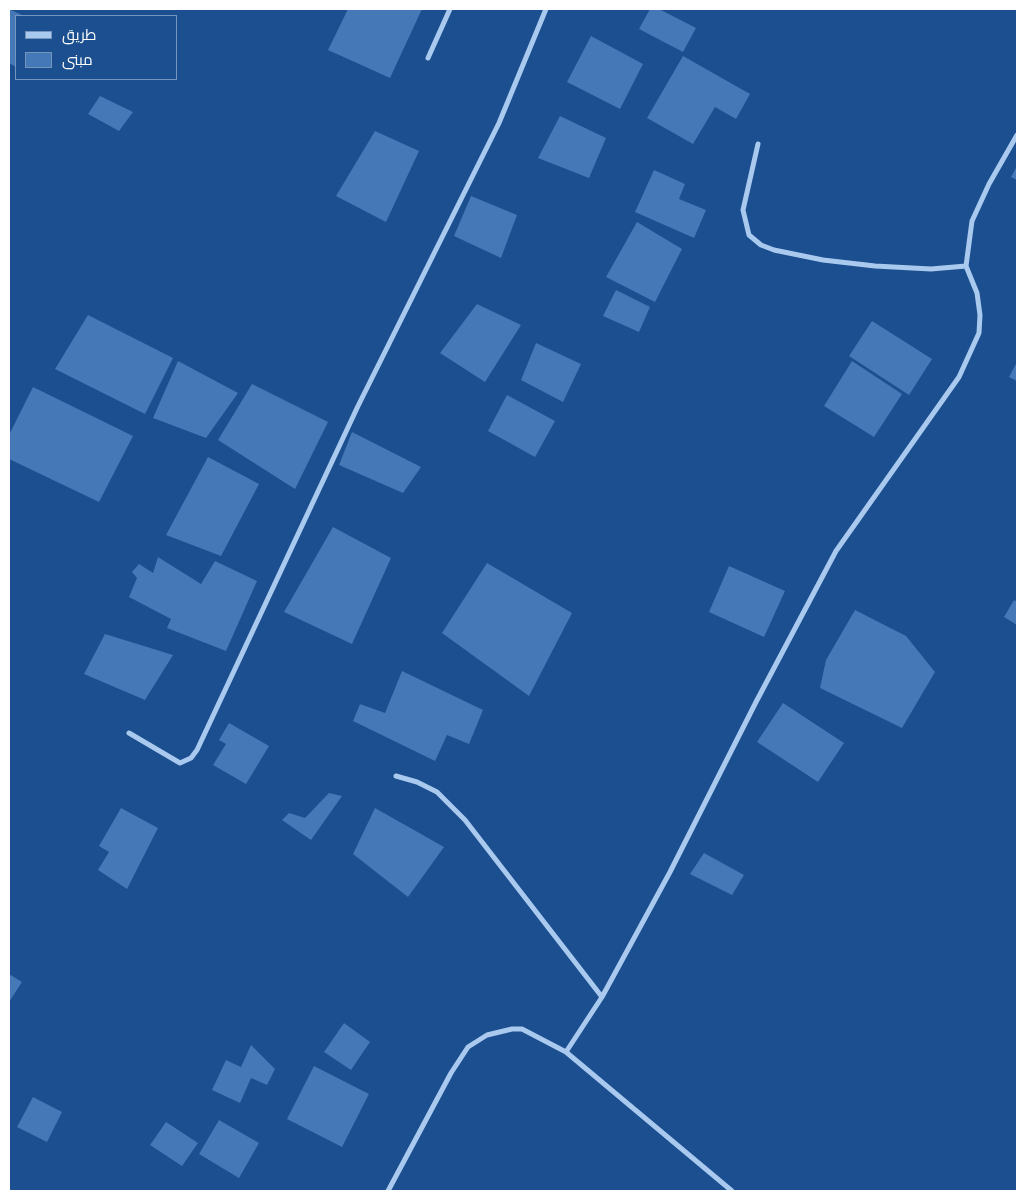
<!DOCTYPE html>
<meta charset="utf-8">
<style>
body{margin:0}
#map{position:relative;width:1026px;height:1200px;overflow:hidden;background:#1b4f8f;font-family:"Public Sans",Cairo,sans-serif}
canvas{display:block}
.frame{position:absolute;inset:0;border:10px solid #fff;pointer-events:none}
.legend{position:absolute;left:15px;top:15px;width:162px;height:65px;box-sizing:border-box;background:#1b4f8f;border:1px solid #7695bc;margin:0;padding:6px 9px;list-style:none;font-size:15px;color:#fff}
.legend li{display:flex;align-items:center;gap:10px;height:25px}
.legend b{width:25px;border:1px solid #7695bc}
</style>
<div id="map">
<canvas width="1026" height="1200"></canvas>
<div class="frame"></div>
<ul class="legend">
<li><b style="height:6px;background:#a9c9ee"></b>طريق</li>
<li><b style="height:14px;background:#4478b7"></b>مبنى</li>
</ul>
</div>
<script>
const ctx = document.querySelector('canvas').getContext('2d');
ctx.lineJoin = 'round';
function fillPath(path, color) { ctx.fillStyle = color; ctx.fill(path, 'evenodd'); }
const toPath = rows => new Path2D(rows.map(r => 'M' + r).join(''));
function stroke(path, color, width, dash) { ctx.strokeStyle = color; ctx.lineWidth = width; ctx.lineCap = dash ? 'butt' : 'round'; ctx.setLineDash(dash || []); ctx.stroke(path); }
fillPath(toPath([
 [9,9,24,16,16,16,16,67,9,63],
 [348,9,422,9,390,78,328,50],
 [650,9,659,9,696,28,683,52,639,29],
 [591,36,643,64,620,109,567,82],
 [683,56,750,94,736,119,715,107,693,144,647,118],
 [100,96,133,112,119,131,88,114],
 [560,116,606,138,589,178,538,158],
 [375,131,419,151,386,222,336,196],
 [1017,166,1017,180,1011,177],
 [654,170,685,184,679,199,706,210,694,238,635,212],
 [471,196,517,215,501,258,454,236],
 [637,222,682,249,655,302,606,277],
 [616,290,650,307,639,332,603,316],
 [477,304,521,325,485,382,440,353],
 [88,315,173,358,145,414,55,369],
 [872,321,932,359,909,395,849,356],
 [536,343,581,364,563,402,521,380],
 [178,361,238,393,206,438,153,418],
 [852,361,902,394,874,437,824,406],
 [1017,362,1017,381,1009,377],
 [252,384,328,422,295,489,218,440],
 [33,387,133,436,99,502,9,459,9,435],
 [507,395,555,421,535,457,488,431],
 [352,432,421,467,403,493,339,465],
 [208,457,259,484,221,556,166,535],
 [333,527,391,558,352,644,284,612],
 [158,557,201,584,215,561,257,581,226,651,167,628,171,619,129,597,137,578,132,572,139,564,153,573],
 [487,563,572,613,529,696,442,633],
 [729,566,785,591,764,637,709,612],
 [1014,600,1017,602,1017,625,1004,617],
 [855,610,906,636,935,672,902,728,820,688,826,660],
 [105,634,173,655,145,700,84,674],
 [402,671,483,710,469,744,447,735,435,761,353,721,360,704,385,713],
 [783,703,844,743,818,782,757,742],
 [229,723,269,746,246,784,213,765,226,744,219,740],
 [329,793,342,796,311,840,282,820,289,813,305,818],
 [121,808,158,828,127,889,98,870,109,852,99,846],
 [375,808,444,847,408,897,353,854],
 [704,853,744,875,732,895,690,874],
 [9,974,22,982,9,1002],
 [344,1023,370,1042,351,1070,324,1052],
 [251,1045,275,1069,267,1085,251,1078,240,1103,212,1090,226,1060,241,1067],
 [314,1066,369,1094,342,1147,287,1119],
 [33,1097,62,1112,47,1142,17,1127],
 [219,1120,259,1143,239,1178,199,1154],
 [166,1122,198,1143,182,1166,150,1145]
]), '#4478b7');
stroke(toPath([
 [428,58,450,9],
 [758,144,743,210,749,235,761,245,774,250,823,260,875,266,931,269,966,266],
 [129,733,180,763,191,758,197,750,358,406,499,123,546,9],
 [396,776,417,782,437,792,465,820,602,997],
 [388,1191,451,1073,468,1047,487,1035,512,1029,522,1029,566,1052],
 [732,1191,566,1052,602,997,670,872,756,702,836,551,959,377,979,333,980,315,977,293,966,266,972,221,989,184,1017,135]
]), '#a9c9ee', 5);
</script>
